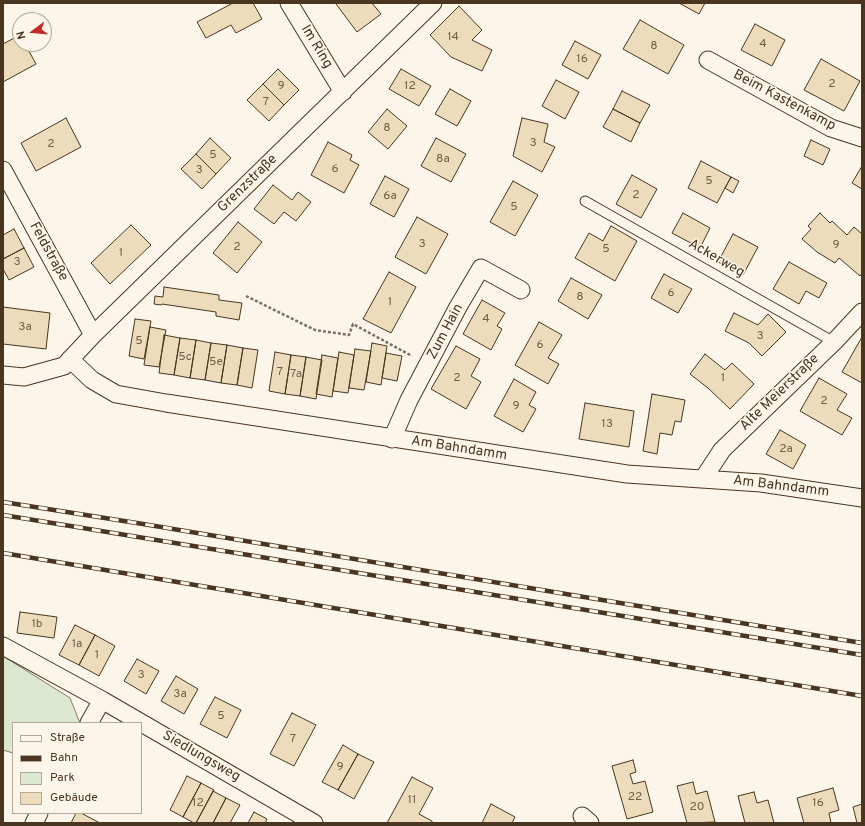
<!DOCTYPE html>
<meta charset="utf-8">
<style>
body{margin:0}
#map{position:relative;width:865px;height:826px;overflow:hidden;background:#fbf6e9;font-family:Overpass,sans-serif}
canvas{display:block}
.frame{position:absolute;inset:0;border:4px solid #4a3520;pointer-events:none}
.legend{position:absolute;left:12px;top:722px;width:130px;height:92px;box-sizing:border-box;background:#fbf6e9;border:1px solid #b4a999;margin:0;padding:5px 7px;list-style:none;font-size:12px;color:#4a3520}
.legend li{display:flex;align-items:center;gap:8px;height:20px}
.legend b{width:20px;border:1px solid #b4a999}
.north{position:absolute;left:12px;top:12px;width:40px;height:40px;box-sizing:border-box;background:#fbf6e9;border:1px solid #b4a999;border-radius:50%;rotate:254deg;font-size:11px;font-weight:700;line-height:16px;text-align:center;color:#4a3520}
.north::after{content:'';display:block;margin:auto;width:14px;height:18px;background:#c62828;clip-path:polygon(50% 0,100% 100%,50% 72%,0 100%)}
</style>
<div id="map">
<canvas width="865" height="826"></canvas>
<div class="frame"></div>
<ul class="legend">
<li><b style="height:5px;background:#fbf6e9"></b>Straße</li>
<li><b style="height:5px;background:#4a3520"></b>Bahn</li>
<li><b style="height:11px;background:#dce7d0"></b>Park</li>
<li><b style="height:11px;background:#ecdcbc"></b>Gebäude</li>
</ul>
<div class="north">N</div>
</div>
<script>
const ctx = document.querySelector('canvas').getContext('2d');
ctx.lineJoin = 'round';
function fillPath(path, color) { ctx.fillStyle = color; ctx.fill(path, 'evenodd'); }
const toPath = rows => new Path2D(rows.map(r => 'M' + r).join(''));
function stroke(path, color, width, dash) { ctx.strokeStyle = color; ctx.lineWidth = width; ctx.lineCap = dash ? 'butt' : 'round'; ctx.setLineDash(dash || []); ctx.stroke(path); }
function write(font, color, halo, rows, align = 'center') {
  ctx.font = font + ' Overpass,sans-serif'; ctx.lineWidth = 3; ctx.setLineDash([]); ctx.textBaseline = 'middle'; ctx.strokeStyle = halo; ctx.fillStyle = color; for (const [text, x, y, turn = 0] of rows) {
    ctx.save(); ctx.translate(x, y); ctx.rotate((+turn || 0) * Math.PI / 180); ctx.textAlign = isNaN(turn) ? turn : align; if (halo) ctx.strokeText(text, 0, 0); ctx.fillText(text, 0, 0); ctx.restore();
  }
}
const green = toPath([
 [3,656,70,698,80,723,13,723,13,753,3,750,3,656]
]);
fillPath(green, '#dce7d0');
stroke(green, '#887966', 1);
const building = toPath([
 [233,3,253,3,262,19,236,33,231,25,206,38,197,22,233,3],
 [337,3,372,3,381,14,357,32,336,4,337,3],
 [679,3,705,3,699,14,679,3],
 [459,6,482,30,472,40,492,50,482,71,451,57,430,35,459,6],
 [640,20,684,45,668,74,623,49,640,20],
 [755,24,785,40,772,66,741,50,755,24],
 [20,35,20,44,25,44,36,64,3,82,3,44,20,35],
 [575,41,601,55,588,79,562,65,575,41],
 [821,59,860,81,844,111,804,90,821,59],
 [278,69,299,90,284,105,263,84,278,69],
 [401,69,431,86,419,106,389,89,401,69],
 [556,80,579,92,565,119,542,106,556,80],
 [263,84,284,105,269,121,247,100,263,84],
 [450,89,471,101,457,126,435,114,450,89],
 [622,91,650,105,640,123,613,109,622,91],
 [387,109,407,126,388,149,368,132,387,109],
 [613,109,640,123,631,142,603,127,613,109],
 [66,118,81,147,36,171,21,143,66,118],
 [522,118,548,124,544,142,555,147,542,172,513,156,522,118],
 [210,138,231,158,216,174,196,154,210,138],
 [436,138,466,154,451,182,421,166,436,138],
 [811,140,830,149,823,165,804,156,811,140],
 [328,142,352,155,350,160,359,165,344,193,311,175,328,142],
 [196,154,216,174,202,189,181,169,196,154],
 [701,161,731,177,717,203,688,188,701,161],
 [862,166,862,189,852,183,862,166],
 [632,175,657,189,641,218,616,204,632,175],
 [385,176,409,189,394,217,370,204,385,176],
 [731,177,739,181,733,193,725,188,731,177],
 [513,181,538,195,515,236,490,222,513,181],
 [273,185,292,200,298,192,311,202,296,221,284,212,274,224,254,209,273,185],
 [683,213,710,228,700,248,672,233,683,213],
 [820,213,830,223,832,221,847,235,854,227,862,234,862,273,860,276,839,258,835,263,817,252,802,239,811,229,808,226,820,213],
 [417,217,448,234,426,274,395,257,417,217],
 [238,222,262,242,237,273,213,253,238,222],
 [131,225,151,245,110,284,91,263,131,225],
 [611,226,637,241,615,281,575,258,589,233,603,241,611,226],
 [14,229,24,248,3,259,3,235,14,229],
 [733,234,758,247,743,275,718,262,733,234],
 [24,248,34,267,9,280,3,269,3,259,24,248],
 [789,262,827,283,819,298,806,291,799,304,773,289,789,262],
 [389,272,416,287,391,333,363,319,389,272],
 [664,274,692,289,678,313,651,298,664,274],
 [571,278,602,295,588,319,558,301,571,278],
 [164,287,219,295,219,300,242,303,239,320,216,316,216,312,162,304,161,305,154,304,155,296,163,297,164,287],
 [482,300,505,313,497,326,502,329,491,350,463,334,482,300],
 [3,307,50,313,46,349,3,344,3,307],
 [734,313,758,325,768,314,786,332,762,356,749,343,725,331,734,313],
 [135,319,151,321,144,359,129,356,135,319],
 [539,322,562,335,548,358,559,364,548,384,515,365,539,322],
 [150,327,166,330,159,367,144,365,150,327],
 [164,335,180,338,174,375,159,373,164,335],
 [862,337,862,383,842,372,862,337],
 [180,338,196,340,190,378,174,375,180,338],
 [196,340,211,343,205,380,190,378,196,340],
 [211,343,227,345,221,383,205,380,211,343],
 [372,343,387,346,381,385,366,382,372,343],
 [227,345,243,348,237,385,221,383,227,345],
 [456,346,480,359,471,376,481,382,466,409,431,389,456,346],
 [243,348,258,350,252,388,237,385,243,348],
 [355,349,371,351,364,390,349,388,355,349],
 [275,352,291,355,285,394,269,391,275,352],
 [339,352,354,355,348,393,333,391,339,352],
 [386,353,402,356,397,381,382,378,386,353],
 [705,354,725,370,732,363,754,384,730,409,708,388,690,374,705,354],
 [291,355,306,357,300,396,285,394,291,355],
 [322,355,338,358,332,397,316,394,322,355],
 [306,357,322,360,316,399,300,396,306,357],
 [819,378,847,394,837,410,852,418,842,435,800,411,819,378],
 [514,379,536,392,529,405,536,409,523,432,494,416,514,379],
 [652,394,685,400,681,422,675,421,672,435,660,433,657,454,643,451,652,394],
 [585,403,634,411,629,447,579,439,585,403],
 [780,430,806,445,793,469,766,454,780,430],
 [20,612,57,617,54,638,17,633,20,612],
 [75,625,95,635,79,665,59,655,75,625],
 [95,635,115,646,99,676,79,665,95,635],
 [137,659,159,671,146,694,124,681,137,659],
 [176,676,198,689,184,714,161,701,176,676],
 [215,697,241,710,227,738,200,724,215,697],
 [292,713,316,725,294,766,270,754,292,713],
 [343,745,358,754,338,790,322,782,343,745],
 [358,754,374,762,354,799,338,790,358,754],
 [633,760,636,772,630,774,633,784,645,781,653,812,627,819,612,766,633,760],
 [187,776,201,783,183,817,170,810,187,776],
 [412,777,433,788,419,814,432,821,432,823,387,823,412,777],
 [693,782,696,794,707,791,715,822,687,823,677,786,693,782],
 [201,783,214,790,196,823,194,823,183,817,201,783],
 [833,788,839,810,829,813,831,823,804,823,797,798,833,788],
 [213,791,226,798,213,823,196,823,213,791],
 [754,792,757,803,768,800,774,823,745,823,738,796,754,792],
 [226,798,240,805,230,823,213,823,226,798],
 [491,804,515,817,512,823,482,823,491,804],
 [862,804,862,823,857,823,853,807,862,804],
 [254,812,267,819,265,823,248,823,254,812],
 [76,813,81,813,100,823,71,823,76,813]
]);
fillPath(building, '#ecdcbc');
stroke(building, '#4a3520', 1);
const lane = toPath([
 [585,201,834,342]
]);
const street = toPath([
 [289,3,343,92],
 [708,60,831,128,862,138],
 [3,170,93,335],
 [70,359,92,380,116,394,166,403,627,474,761,483,862,498],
 [3,375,24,377,64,366,93,335,433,3],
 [392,439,409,400,458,307,481,268,521,290],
 [703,479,722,450,834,342,862,312],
 [3,646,102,700,314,823],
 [89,723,102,700],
 [582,816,590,823],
 [34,823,39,813]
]);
stroke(lane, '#4a3520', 11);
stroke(street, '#4a3520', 19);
stroke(toPath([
 [246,296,315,330,349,335,353,324,412,356]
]), '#7f6f5c', 2.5, [3, 2]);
stroke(lane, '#fbf6e9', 9);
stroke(street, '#fbf6e9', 17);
const rail = toPath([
 [3,502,143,524,862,643],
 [3,515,862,655],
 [3,553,862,696]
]);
stroke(rail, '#4a3520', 4.5);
stroke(rail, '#fbf6e9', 3, [9]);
write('12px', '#725f47', null, [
 ["14",453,38],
 ["4",763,45],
 ["8",654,47],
 ["16",582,60],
 ["2",832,85],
 ["9",281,87],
 ["12",410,87],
 ["7",266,103],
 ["8",387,129],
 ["3",533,144],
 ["2",51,145],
 ["5",213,156],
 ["8a",443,160],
 ["6",335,170],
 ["3",199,171],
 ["5",709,182],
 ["2",636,196],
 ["6a",390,197],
 ["5",514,208],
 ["3",422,245],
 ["9",836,246],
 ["2",237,248],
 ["5",606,250],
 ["1",121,254],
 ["3",17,263],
 ["6",671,294],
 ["8",580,298],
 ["1",390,303],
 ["4",486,320],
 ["3a",25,328],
 ["3",760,337],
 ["5",139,342],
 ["6",540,346],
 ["5c",185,358],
 ["5e",216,363],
 ["7",280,373],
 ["7a",296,375],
 ["2",457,379],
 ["1",723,379],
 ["2",824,402],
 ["9",516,407],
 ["13",607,425],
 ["2a",786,450],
 ["1b",37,625],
 ["1a",77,645],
 ["1",97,656],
 ["3",141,676],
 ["3a",180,695],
 ["5",221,717],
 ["7",293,740],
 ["9",340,768],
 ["22",635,798],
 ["11",412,801],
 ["12",198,804],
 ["16",818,804],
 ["20",697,808]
]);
write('14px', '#4a3520', '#fbf6e9', [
 ["Im Ring",316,47,59],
 ["Beim Kastenkamp",784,101,28],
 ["Grenzstraße",248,184,-44],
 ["Feldstraße",48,252,61],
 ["Ackerweg",716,259,30],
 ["Zum Hain",446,332,-62],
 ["Alte Meierstraße",780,393,-44],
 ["Am Bahndamm",459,449,9],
 ["Am Bahndamm",781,487,7],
 ["Siedlungsweg",201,757,30]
]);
</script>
